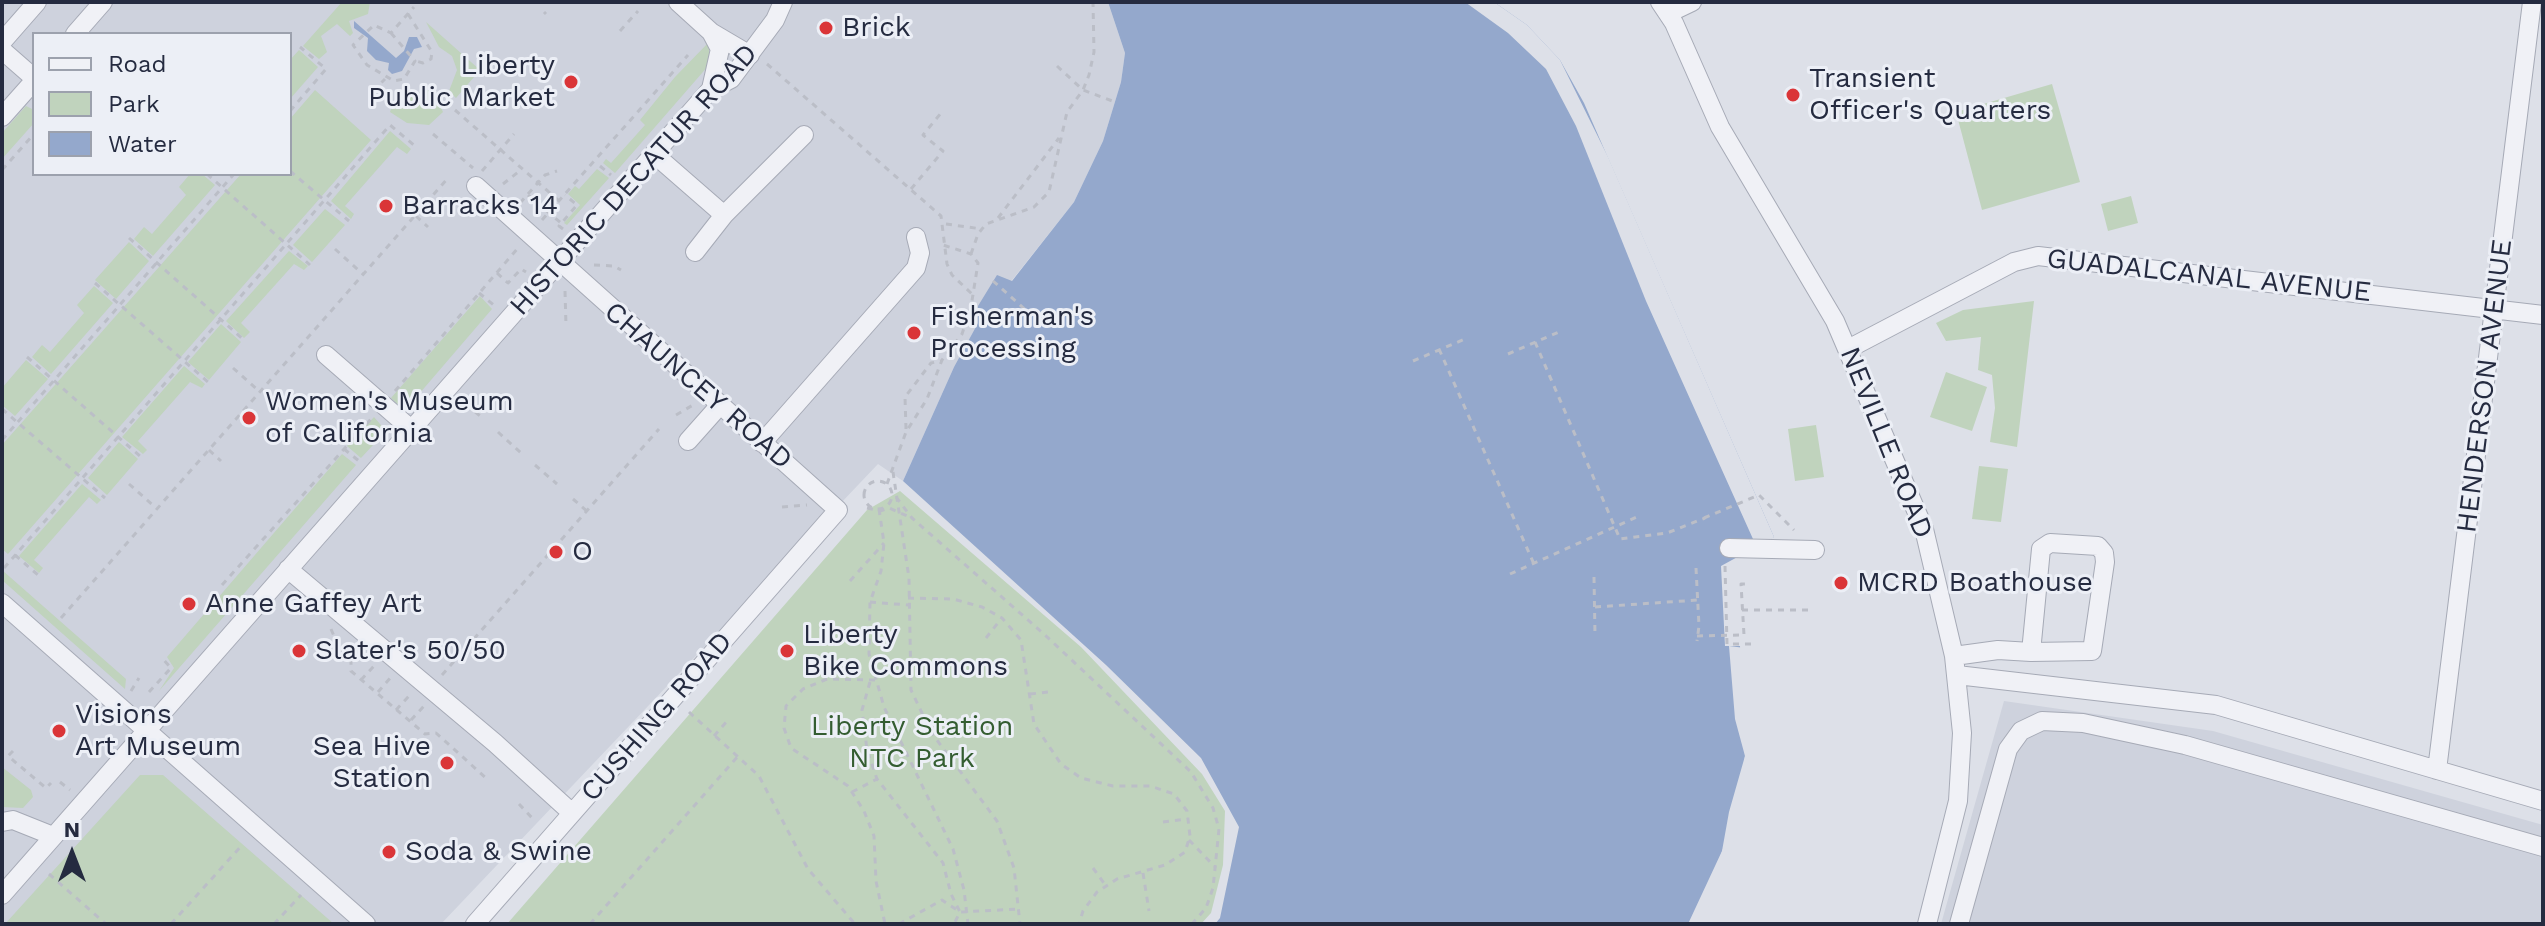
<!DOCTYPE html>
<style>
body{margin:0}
#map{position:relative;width:2545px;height:926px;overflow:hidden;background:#dde0e8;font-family:"Work Sans",sans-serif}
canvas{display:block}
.frame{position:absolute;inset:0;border:4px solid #252b40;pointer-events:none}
.legend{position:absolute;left:32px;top:32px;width:260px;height:144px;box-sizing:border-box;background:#eceff6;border:2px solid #9ca1ad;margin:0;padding:10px 14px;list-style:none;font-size:24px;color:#252b40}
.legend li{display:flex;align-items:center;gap:16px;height:40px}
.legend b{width:40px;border:2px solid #9ca1ad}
.north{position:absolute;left:32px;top:814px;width:80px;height:80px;-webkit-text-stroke:6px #eceff6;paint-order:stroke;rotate:0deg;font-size:22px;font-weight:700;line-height:32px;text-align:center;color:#252b40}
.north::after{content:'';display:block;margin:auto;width:28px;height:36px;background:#252b40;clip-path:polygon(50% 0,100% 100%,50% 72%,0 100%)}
</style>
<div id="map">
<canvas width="2545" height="926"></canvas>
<div class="frame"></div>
<ul class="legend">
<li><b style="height:10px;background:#f0f1f6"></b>Road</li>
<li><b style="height:22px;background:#c0d3bd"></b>Park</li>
<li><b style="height:22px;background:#94a8cc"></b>Water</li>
</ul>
<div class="north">N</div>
</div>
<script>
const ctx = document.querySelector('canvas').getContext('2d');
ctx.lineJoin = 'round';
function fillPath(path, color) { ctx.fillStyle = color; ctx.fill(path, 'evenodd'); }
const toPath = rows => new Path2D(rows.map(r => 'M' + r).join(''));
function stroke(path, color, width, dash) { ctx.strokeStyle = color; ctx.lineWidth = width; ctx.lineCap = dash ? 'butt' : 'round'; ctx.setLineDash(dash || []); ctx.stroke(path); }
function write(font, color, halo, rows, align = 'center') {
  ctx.font = font + ' "Work Sans",sans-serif'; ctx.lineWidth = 6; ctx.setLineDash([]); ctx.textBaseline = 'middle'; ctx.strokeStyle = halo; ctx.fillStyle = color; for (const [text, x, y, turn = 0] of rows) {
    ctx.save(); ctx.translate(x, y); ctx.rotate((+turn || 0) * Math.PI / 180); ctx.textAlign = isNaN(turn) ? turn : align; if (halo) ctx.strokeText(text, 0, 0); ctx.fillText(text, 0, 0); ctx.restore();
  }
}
fillPath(toPath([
 [2,2,1108,2,1125,53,1121,82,1103,141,1074,202,978,323,954,367,903,481,878,464,441,924,2,924],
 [34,34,290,34,290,174,34,174],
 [2004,701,2213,731,2543,825,2543,924,1941,924]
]), '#ced2dd');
fillPath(toPath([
 [342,2,370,2,368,14,349,21,353,33,350,36,337,24,321,36,327,52,319,59,303,46],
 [426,22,480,70,456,98,449,91,457,70,452,56,439,47],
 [709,42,709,65,615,173,603,163,606,159,611,163,645,125,640,120,675,77],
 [299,50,318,67,290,99,290,60],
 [2052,84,2080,182,1982,210,1956,112],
 [426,89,434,93,443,112,429,125,407,123,390,112,392,106],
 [315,90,371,140,8,554,2,549,2,445,241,174,290,174,290,119],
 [26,106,34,110,34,123,2,159,2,133],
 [390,131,411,149,407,154,397,147,345,206,354,214,351,219,331,201],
 [597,169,609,178,567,225,564,223,580,205,568,194,575,186,579,189],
 [190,174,202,174,215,185,153,256,134,239,144,227,152,234,186,195,179,187],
 [2131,196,2138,223,2108,231,2101,204],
 [325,209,345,225,312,262,293,245],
 [129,242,149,261,116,299,95,280],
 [289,251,308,266,304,270,294,264,241,323,250,332,244,338,226,321],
 [94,286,113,303,51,374,32,357,42,345,50,352,84,313,77,305],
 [480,296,492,309,407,408,397,404,391,398],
 [2034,301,2017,447,1990,442,1995,408,1992,375,1978,370,1981,337,1946,341,1936,323,1963,310],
 [221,324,241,342,209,380,188,362],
 [26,360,48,379,15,416,2,405,2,388],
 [184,366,205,384,202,388,190,382,138,441,147,450,143,454,122,437],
 [1946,372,1987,387,1972,431,1930,417],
 [374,417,386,431,361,458,347,446],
 [1816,425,1824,477,1795,481,1788,429],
 [119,442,138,459,107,495,88,478],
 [342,454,356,465,159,691,174,668,167,657],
 [1979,466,2008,469,2001,522,1972,519],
 [82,484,101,500,97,504,89,497,34,560,43,568,39,573,19,556],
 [900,491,1081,647,1202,774,1225,811,1223,865,1211,913,1201,924,507,924,867,510],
 [2,570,126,679,125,689,2,580],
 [2,767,31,790,33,797,23,808,2,807],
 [140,775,163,775,334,924,5,924]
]), '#c0d3bd');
fillPath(toPath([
 [1108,2,1494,2,1527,25,1560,60,1584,103,1774,537,1721,566,1725,646,1740,646,1745,756,1738,807,1696,924,1215,924,1220,918,1239,827,1201,758,1106,665,903,481,954,367,978,323,978,306,997,275,1012,281,1074,202,1103,141,1121,82,1125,53],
 [354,21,396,58,404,51,409,37,417,37,422,47,414,49,402,71,392,74,388,70,389,63,376,60,367,51,368,38,354,28]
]), '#94a8cc');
fillPath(toPath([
 [1465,2,1494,2,1527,25,1560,60,1608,157,1774,537,1770,540,1753,539,1646,301,1576,126,1546,69,1508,33],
 [1729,646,1745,648,1749,671,1749,756,1742,808,1729,860,1701,924,1688,924,1722,851,1729,812,1745,756,1735,719]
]), '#dde0e8');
const minor = toPath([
 [678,2,711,32,750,55],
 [1660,2,1674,23,1720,127,1835,321,1924,529,1954,656,1962,733,1958,801,1927,924],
 [1669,13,1692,2],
 [75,34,103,2],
 [2,42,37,2],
 [2,50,34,78],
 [711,89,720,49,711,32],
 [2,117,34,81],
 [654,154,724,215],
 [695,252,724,215,804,135],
 [1848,349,2014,262,2038,256,2543,315],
 [326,355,411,429],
 [688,441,720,405],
 [762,443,916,268,920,253,916,237],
 [1729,548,1815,550],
 [288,569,495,743,572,813],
 [2,603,366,924],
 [1954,656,1998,650,2031,652,2092,651,2105,562,2104,553,2098,546,2050,543,2041,549,2031,652],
 [1957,675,2216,705,2543,801],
 [2437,770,2532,2],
 [2,822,13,820,53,836],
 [2,895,711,89,731,79,775,20,783,2],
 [475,924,838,510,476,186],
 [1959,924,2008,749,2021,731,2042,721,2083,723,2185,745,2543,847]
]);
stroke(minor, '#a6aab6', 20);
stroke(toPath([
 [544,12,546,14],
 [408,14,432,52,431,59,423,63,416,61],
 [620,31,638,11],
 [391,33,415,61,404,79,394,81,367,65,353,45,374,25,391,33,414,7],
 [767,64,941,216,947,264,952,275,972,294],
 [1057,66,1083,90,1115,102],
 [492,70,494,72],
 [373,91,385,79],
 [455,110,558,200],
 [290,111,326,69,300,47],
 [433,134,473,168],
 [600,166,611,175],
 [2,170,34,134],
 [290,171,349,221],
 [482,171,514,134],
 [207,174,310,265],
 [503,184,522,169],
 [911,189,943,151,923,135,941,113],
 [528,195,561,223],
 [520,203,545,175,557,171],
 [416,216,428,227],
 [998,218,1059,138],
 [542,220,688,55],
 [946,224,982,229],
 [563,229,559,226,577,205,565,195],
 [129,238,244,340],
 [335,249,364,275],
 [971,254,978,234,986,224,1034,207,1049,192,1067,112,1083,90,1089,75,1094,52,1093,2],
 [594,265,614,266,621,270],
 [497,273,508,283,521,269,526,272],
 [993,281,1029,313],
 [95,283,208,382],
 [565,291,566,326],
 [479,293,495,306],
 [1535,342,1620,539,1667,533,1705,518],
 [1439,349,1534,564],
 [1508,354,1559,332],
 [27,357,141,457],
 [1413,361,1465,339],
 [233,368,260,392],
 [395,391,518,248],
 [466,404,480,416],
 [2,409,105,498],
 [676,415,693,405],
 [906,429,905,397,931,363,941,361],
 [498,432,521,453],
 [2,440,234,174],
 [344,449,359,461],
 [209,450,221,461],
 [535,465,557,484],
 [893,472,909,578,911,690,931,732,997,821,1014,868,1020,924],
 '864 495a14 14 0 1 1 28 0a14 14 0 1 1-28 0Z',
 [129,484,156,508],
 [887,484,906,432,927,399,942,360,962,334,971,307,978,263,971,254,943,245],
 [896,497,912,518,1045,635,1191,772,1213,808,1219,829,1213,888,1206,908,1192,924],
 [573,499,588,512],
 [782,507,807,505],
 [867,508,880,511,889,508,912,518],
 [879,509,884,543,881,571,870,602,869,654,884,707,953,849,964,890,968,924],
 [1704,518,1759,495,1794,530],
 [15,555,38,575],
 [1725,566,1727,644,1752,644],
 [4,568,390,125,415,146],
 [1696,568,1699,626,1697,641],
 [1510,574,1639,516],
 [1594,577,1595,635],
 [850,581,884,543],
 [222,585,372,418],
 [908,598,953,599,982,607,1002,618,1021,640,1034,724,1061,764,1081,778,1113,786,1150,786,1174,794,1187,811,1190,836,1185,852,1165,865,1117,879,1097,892,1083,911,1079,924],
 [870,602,908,605],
 [1595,607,1698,600],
 [1742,610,1811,610],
 [61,618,448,178],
 [331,629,339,648,351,661,351,671,425,734,436,733,486,778],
 [1697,636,1744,635,1741,584,1745,584],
 [986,638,1001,619],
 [442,675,659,429],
 [361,680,374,666],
 [875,680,827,679,803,689,786,706,784,728,791,748,848,786,864,811,874,836,876,881,885,924],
 [870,682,862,710,867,750,877,779,943,863,951,894,960,912,954,924],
 [131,691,139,678],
 [149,692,171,668,163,659],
 [378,692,391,677],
 [1030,694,1049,692],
 [396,710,409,696],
 [689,712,759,776,808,869,855,924],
 [411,720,425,705],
 [714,736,728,720],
 [13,751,8,756,46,788,51,783],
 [60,782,70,790],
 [852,792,877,779],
 [519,804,534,820],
 [1163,822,1188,819],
 [1189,840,1216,868],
 [1093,868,1106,886],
 [1143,873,1149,911],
 [49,874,106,924],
 [171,924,243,844],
 [274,924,301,895],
 [590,924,739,755],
 [899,924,942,900,960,912,1020,909]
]), '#bbbec7', 3, [6, 6]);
stroke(minor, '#f0f1f6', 18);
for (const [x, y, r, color] of [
 [826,28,8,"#da3538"],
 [571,82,8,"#da3538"],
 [1793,95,8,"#da3538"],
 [386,206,8,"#da3538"],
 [914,333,8,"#da3538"],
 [249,418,8,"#da3538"],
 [556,552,8,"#da3538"],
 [1841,583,8,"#da3538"],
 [189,604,8,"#da3538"],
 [299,651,8,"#da3538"],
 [787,651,8,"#da3538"],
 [59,731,8,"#da3538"],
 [447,763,8,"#da3538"],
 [389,852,8,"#da3538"]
]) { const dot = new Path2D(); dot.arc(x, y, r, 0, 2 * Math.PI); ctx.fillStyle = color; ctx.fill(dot); stroke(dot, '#eceff6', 3); }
write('28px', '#252b40', '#eceff6', [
 ["Brick",842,28],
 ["Liberty",555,66,"right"],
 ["Public Market",555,98,"right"],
 ["Transient",1809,79],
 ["Officer's Quarters",1809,111],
 ["Barracks 14",402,206],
 ["Fisherman's",930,317],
 ["Processing",930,349],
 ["Women's Museum",265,402],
 ["of California",265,434],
 ["O",572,552],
 ["MCRD Boathouse",1857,583],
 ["Anne Gaffey Art",205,604],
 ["Liberty",803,635],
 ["Bike Commons",803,667],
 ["Slater's 50/50",315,651],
 ["Visions",75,715],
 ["Art Museum",75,747],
 ["Sea Hive",431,747,"right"],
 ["Station",431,779,"right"],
 ["Soda & Swine",405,852]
], 'left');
write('28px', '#252b40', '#eceff6', [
 ["HISTORIC DECATUR ROAD",634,180,-48],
 ["GUADALCANAL AVENUE",2209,276,6],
 ["CHAUNCEY ROAD",698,386,41],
 ["HENDERSON AVENUE",2485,386,-83],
 ["NEVILLE ROAD",1886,443,68],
 ["CUSHING ROAD",657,717,-49]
]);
write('28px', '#345d31', '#eceff6', [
 ["Liberty Station",912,727],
 ["NTC Park",912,759]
]);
</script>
